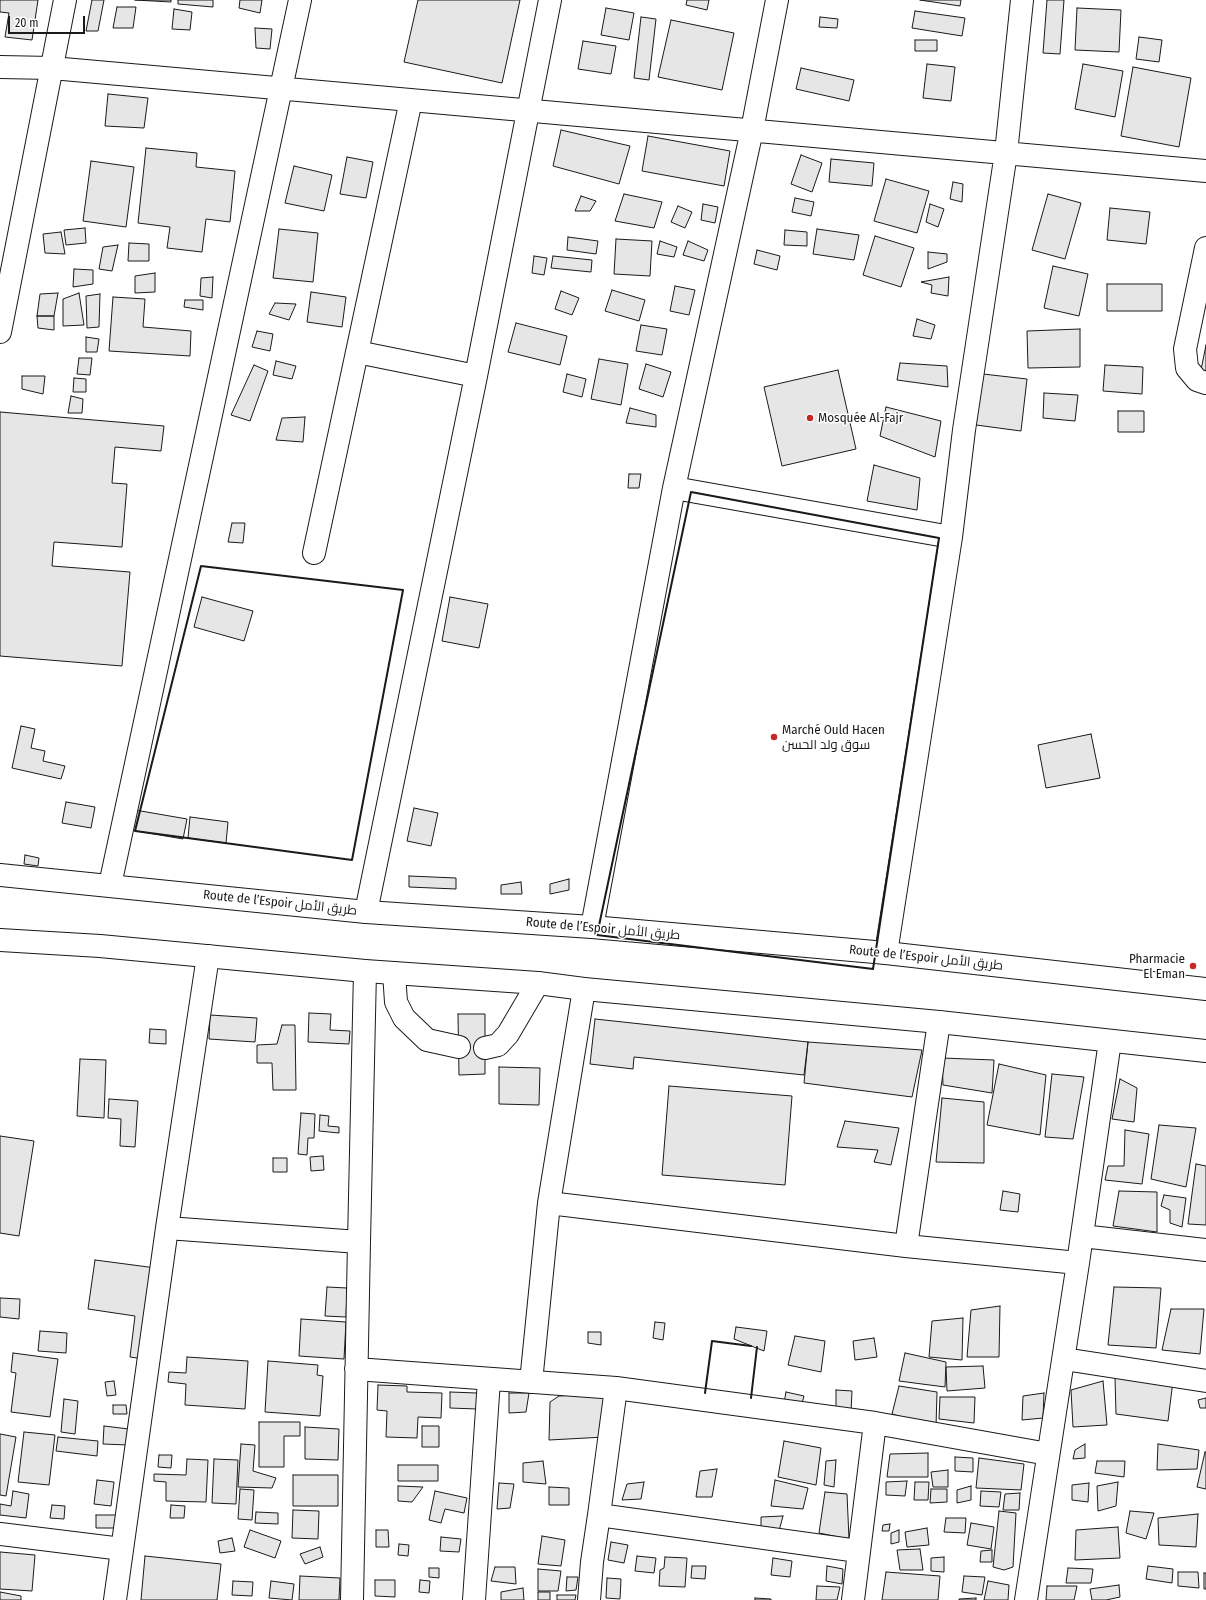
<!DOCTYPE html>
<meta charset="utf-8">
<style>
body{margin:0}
#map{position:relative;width:1206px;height:1600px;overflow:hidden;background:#fff;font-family:"Fira Sans Condensed",sans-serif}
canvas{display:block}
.scale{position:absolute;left:8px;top:16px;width:77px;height:18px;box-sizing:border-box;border:2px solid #1a1a1a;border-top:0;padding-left:5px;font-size:12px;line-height:14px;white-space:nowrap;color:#1a1a1a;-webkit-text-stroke:3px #fff;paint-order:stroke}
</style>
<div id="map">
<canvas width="1206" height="1600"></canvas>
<div class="scale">20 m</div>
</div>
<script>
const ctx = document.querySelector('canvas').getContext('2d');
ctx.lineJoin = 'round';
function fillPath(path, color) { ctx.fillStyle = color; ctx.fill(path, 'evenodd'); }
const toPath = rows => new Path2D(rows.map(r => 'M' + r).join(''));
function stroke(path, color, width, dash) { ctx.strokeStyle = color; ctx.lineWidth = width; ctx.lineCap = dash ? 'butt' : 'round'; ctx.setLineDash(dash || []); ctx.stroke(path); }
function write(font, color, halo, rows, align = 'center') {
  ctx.font = font + ' "Fira Sans Condensed",Cairo,sans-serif'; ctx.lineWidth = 3; ctx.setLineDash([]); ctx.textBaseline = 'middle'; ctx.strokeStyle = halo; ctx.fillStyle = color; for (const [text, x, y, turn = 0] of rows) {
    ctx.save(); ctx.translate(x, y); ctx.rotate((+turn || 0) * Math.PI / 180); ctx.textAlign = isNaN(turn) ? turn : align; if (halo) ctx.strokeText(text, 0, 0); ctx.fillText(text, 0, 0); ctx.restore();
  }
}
const building = toPath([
 [0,0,38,0,32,40,5,37,9,13,0,12,0,0],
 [92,0,104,0,98,31,86,31,92,0],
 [135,0,171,0,171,2,135,0],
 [178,0,213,0,213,7,178,4,178,0],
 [240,0,262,0,260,13,239,8,240,0],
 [418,0,520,0,502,83,404,62,418,0],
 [687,0,709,0,707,10,686,5,687,0],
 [920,0,961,0,960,6,920,0],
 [1047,0,1064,0,1060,54,1043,53,1047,0],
 [117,7,136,7,133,28,113,28,117,7],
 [606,8,634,13,629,40,601,35,606,8],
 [1077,8,1121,10,1119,52,1075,50,1077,8],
 [174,9,192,12,190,30,172,29,174,9],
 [915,11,965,18,962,36,912,28,915,11],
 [641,17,656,19,649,80,634,78,641,17],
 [820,17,838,19,837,28,819,27,820,17],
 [671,20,734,33,722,90,658,77,671,20],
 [255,28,272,29,270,49,256,48,255,28],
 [1139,37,1162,40,1159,62,1136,59,1139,37],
 [915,40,937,40,937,51,915,51,915,40],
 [583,41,616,46,611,74,578,69,583,41],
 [927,64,955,67,951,101,923,98,927,64],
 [1083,64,1123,71,1115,117,1075,109,1083,64],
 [1133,67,1191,78,1179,147,1121,136,1133,67],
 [801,68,854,80,849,101,796,89,801,68],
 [108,94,148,98,144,128,105,126,108,94],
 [561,130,630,146,619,184,553,166,561,130],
 [648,136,730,151,724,186,642,171,648,136],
 [146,148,197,153,196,167,235,171,230,222,206,219,202,252,167,248,170,227,138,223,146,148],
 [801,155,822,163,812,192,791,184,801,155],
 [347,157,373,162,366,198,340,194,347,157],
 [831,159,874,163,872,186,829,182,831,159],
 [91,161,134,167,126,227,83,221,91,161],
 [294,166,332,175,324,211,285,203,294,166],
 [886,179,929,191,917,233,874,221,886,179],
 [953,182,963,184,962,202,950,199,953,182],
 [624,194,662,202,654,228,615,221,624,194],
 [1048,194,1081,203,1065,259,1032,250,1048,194],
 [581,196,596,201,590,211,575,211,581,196],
 [795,198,814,202,811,216,792,212,795,198],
 [703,204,718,207,715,223,701,220,703,204],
 [930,204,944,209,938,227,926,222,930,204],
 [678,206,692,212,685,228,671,222,678,206],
 [1110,208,1150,212,1146,244,1107,240,1110,208],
 [85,228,86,243,66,245,64,230,85,228],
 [279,229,318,233,313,282,273,278,279,229],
 [817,229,859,235,854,260,813,254,817,229],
 [785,230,807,232,807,246,784,245,785,230],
 [61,232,65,254,45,253,43,234,61,232],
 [875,236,914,248,901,287,863,275,875,236],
 [568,237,598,241,596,254,567,250,568,237],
 [616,239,652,241,650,276,614,274,616,239],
 [660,241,677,247,674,257,657,254,660,241],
 [688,241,708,250,704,261,683,255,688,241],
 [129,243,149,244,149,261,128,261,129,243],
 [118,245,112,271,99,269,103,247,118,245],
 [757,250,780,256,777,270,754,264,757,250],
 [928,252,947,254,947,262,928,269,928,252],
 [534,256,547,258,544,275,532,273,534,256],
 [553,256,592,260,591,272,551,268,553,256],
 [1053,266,1088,274,1079,316,1044,308,1053,266],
 [74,269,93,270,93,284,73,287,74,269],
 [155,273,155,292,135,293,135,276,155,273],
 [213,277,212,298,200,296,201,278,213,277],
 [949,277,948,296,931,293,932,285,921,282,949,277],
 [1107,284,1162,284,1162,311,1107,311,1107,284],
 [675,286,695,290,689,315,670,311,675,286],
 [612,290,645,300,639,321,605,311,612,290],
 [561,291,579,298,572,315,555,309,561,291],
 [311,292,346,297,342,327,307,322,311,292],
 [58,293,54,316,37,316,40,294,58,293],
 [79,293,84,325,63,326,63,299,79,293],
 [100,294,99,327,87,328,86,296,100,294],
 [113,297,145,299,143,327,191,331,190,356,109,351,113,297],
 [185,300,203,300,203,310,184,307,185,300],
 [275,303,296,304,289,320,269,314,275,303],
 [37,316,54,316,54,330,38,328,37,316],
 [917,319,935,325,931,339,913,336,917,319],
 [516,323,567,336,560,365,508,352,516,323],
 [641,325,667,329,662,355,636,351,641,325],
 [1080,329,1080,367,1028,368,1027,331,1080,329],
 [257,331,273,334,270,351,252,347,257,331],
 [86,337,99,339,97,352,86,352,86,337],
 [1206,345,1206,371,1201,370,1206,345],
 [79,358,92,358,90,375,77,374,79,358],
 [599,359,628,364,621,405,591,399,599,359],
 [276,361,296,366,292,379,273,375,276,361],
 [900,363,947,366,948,387,897,380,900,363],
 [646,364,671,372,663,397,639,389,646,364],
 [254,365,268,371,250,421,231,415,254,365],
 [1105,365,1143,367,1142,394,1103,391,1105,365],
 [838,370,856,449,782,466,764,387,838,370],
 [567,374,586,379,582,397,563,392,567,374],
 [983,374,1027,379,1021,431,976,425,983,374],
 [22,376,45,376,43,394,22,389,22,376],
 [74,378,86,379,86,392,73,392,74,378],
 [1044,393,1078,395,1075,421,1043,418,1044,393],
 [71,396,83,399,82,413,68,413,71,396],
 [886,407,941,421,935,457,880,436,886,407],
 [630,408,656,415,656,427,626,423,630,408],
 [1118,411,1144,411,1144,432,1118,432,1118,411],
 [0,412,164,426,161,451,115,447,112,483,127,484,122,547,54,542,52,566,130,572,122,666,0,656,0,412],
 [305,417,303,442,276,440,282,418,305,417],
 [874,465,920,478,917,510,867,501,874,465],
 [629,474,641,474,639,488,628,488,629,474],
 [232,523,245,523,243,543,228,542,232,523],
 [202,597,253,611,244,641,194,627,202,597],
 [450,597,488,604,479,648,442,641,450,597],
 [21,726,35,729,31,748,45,751,43,761,65,766,61,779,12,768,21,726],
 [1091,734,1100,778,1046,788,1038,745,1091,734],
 [66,802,95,807,91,828,62,823,66,802],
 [414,808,438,813,431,846,407,841,414,808],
 [135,810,187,819,183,839,131,830,135,810],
 [190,817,228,822,226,843,188,838,190,817],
 [25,855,39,858,38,866,24,864,25,855],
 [409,876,456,878,456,889,409,887,409,876],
 [569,879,569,890,550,894,550,884,569,879],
 [521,882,522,894,501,894,501,885,521,882],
 [309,1013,331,1014,330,1030,350,1031,349,1044,308,1042,309,1013],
 [458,1014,485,1014,485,1074,459,1075,458,1014],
 [210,1015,257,1018,255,1042,209,1039,210,1015],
 [595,1019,808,1042,804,1075,634,1057,633,1069,590,1064,595,1019],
 [282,1025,295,1025,296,1090,273,1090,272,1063,257,1063,257,1045,277,1044,282,1025],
 [150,1029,166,1030,166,1044,149,1043,150,1029],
 [808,1042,922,1050,912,1097,804,1083,808,1042],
 [942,1058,994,1060,992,1093,943,1085,942,1058],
 [80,1059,106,1060,104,1118,77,1116,80,1059],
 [999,1064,1046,1075,1040,1135,987,1125,999,1064],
 [499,1067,540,1068,539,1105,499,1104,499,1067],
 [1052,1074,1084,1077,1073,1139,1045,1137,1052,1074],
 [1120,1079,1137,1088,1134,1122,1112,1119,1120,1079],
 [669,1086,792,1096,785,1185,662,1175,669,1086],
 [942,1098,984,1102,984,1163,936,1162,942,1098],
 [109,1099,138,1101,135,1147,120,1146,121,1119,108,1118,109,1099],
 [301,1113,315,1114,314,1138,308,1138,307,1155,298,1154,301,1113],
 [320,1115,329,1116,328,1126,339,1127,339,1133,319,1131,320,1115],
 [845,1121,899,1128,891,1165,874,1162,878,1150,837,1147,845,1121],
 [1159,1125,1196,1128,1186,1187,1151,1179,1159,1125],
 [1125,1130,1149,1134,1142,1184,1105,1180,1108,1166,1124,1166,1125,1130],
 [0,1136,34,1141,19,1236,0,1233,0,1136],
 [323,1156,324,1170,311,1171,310,1157,323,1156],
 [273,1158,287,1158,287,1172,273,1172,273,1158],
 [1196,1164,1206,1166,1206,1225,1188,1224,1196,1164],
 [1003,1191,1020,1194,1018,1212,1000,1210,1003,1191],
 [1119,1191,1157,1192,1157,1232,1113,1226,1119,1191],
 [1164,1195,1186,1198,1182,1227,1170,1223,1170,1210,1161,1206,1164,1195],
 [95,1260,156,1268,144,1359,130,1357,135,1316,88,1309,95,1260],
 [327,1287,347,1288,346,1317,325,1316,327,1287],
 [1114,1287,1161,1288,1156,1348,1108,1345,1114,1287],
 [0,1298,20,1299,19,1319,0,1317,0,1298],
 [1000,1306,999,1357,967,1357,971,1310,1000,1306],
 [1171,1309,1204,1309,1200,1354,1162,1350,1171,1309],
 [963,1318,962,1360,929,1357,932,1321,963,1318],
 [301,1319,346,1322,344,1359,299,1356,301,1319],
 [655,1322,665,1323,663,1340,653,1338,655,1322],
 [736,1327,767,1331,764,1351,734,1339,736,1327],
 [40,1331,67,1333,66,1353,38,1351,40,1331],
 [588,1332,601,1332,601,1345,588,1343,588,1332],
 [795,1336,825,1341,821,1372,788,1365,795,1336],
 [874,1338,877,1357,855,1360,853,1341,874,1338],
 [13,1353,58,1359,50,1417,11,1412,16,1373,11,1372,13,1353],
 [905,1353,946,1362,945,1387,899,1381,905,1353],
 [187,1357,248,1361,245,1409,185,1405,186,1384,168,1382,169,1372,186,1373,187,1357],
 [268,1361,318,1365,317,1375,323,1376,320,1416,265,1412,268,1361],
 [983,1366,985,1388,947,1391,946,1367,983,1366],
 [1115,1377,1173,1381,1168,1421,1116,1414,1115,1377],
 [114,1381,116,1395,107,1396,105,1382,114,1381],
 [1103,1381,1107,1425,1073,1427,1071,1390,1103,1381],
 [378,1385,407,1386,407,1392,442,1393,441,1418,418,1417,417,1438,386,1437,387,1411,377,1410,378,1385],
 [899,1386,937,1392,936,1427,892,1414,899,1386],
 [836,1390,852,1391,851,1412,836,1412,836,1390],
 [450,1392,477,1393,477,1409,450,1408,450,1392],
 [786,1392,804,1396,801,1407,784,1403,786,1392],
 [509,1393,529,1393,526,1412,509,1413,509,1393],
 [605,1393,605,1437,549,1440,550,1402,559,1396,605,1393],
 [1044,1393,1043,1418,1022,1420,1023,1396,1044,1393],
 [940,1397,975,1397,974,1423,939,1419,940,1397],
 [1206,1398,1206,1408,1200,1408,1198,1400,1206,1398],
 [64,1399,78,1401,75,1434,61,1432,64,1399],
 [113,1405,126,1405,127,1414,113,1414,113,1405],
 [259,1422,300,1422,300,1436,284,1436,284,1467,259,1467,259,1422],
 [104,1426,129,1429,128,1445,103,1444,104,1426],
 [422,1426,439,1426,439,1447,422,1447,422,1426],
 [305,1427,339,1429,338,1460,305,1459,305,1427],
 [24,1432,55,1435,49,1485,18,1482,24,1432],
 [0,1434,16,1437,6,1496,0,1495,0,1434],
 [58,1437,98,1441,97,1456,56,1451,58,1437],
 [784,1441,821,1448,816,1485,778,1477,784,1441],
 [241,1444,255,1445,253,1471,276,1478,272,1488,238,1487,241,1444],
 [1085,1444,1085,1458,1073,1459,1075,1450,1085,1444],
 [1158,1444,1199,1450,1197,1469,1157,1470,1158,1444],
 [1205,1452,1206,1452,1206,1489,1197,1487,1205,1452],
 [928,1453,928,1477,887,1477,890,1454,928,1453],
 [159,1455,172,1455,171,1468,158,1467,159,1455],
 [955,1457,973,1458,973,1472,955,1471,955,1457],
 [979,1458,1024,1464,1021,1490,976,1488,979,1458],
 [187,1459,208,1460,206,1502,166,1501,166,1482,154,1481,154,1474,186,1475,187,1459],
 [214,1459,238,1460,236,1504,212,1503,214,1459],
 [836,1460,834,1487,824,1485,826,1461,836,1460],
 [543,1461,546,1484,523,1482,523,1463,543,1461],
 [1097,1461,1125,1461,1124,1477,1095,1473,1097,1461],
 [398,1465,438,1465,438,1481,398,1481,398,1465],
 [717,1469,712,1497,696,1497,700,1471,717,1469],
 [948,1470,948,1487,933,1487,931,1472,948,1470],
 [293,1475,338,1475,338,1506,293,1506,293,1475],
 [97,1480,114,1482,111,1506,94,1504,97,1480],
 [775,1480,808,1488,803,1509,771,1506,775,1480],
 [907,1481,905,1496,886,1495,886,1482,907,1481],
 [644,1482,641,1499,622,1500,627,1484,644,1482],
 [915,1482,929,1482,928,1500,914,1500,915,1482],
 [1118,1482,1116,1506,1098,1511,1097,1486,1118,1482],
 [499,1483,514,1484,510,1508,497,1509,499,1483],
 [1089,1483,1088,1502,1072,1500,1072,1485,1089,1483],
 [398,1486,423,1487,412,1502,398,1501,398,1486],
 [971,1486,971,1500,957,1503,957,1490,971,1486],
 [549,1487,569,1488,569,1505,549,1505,549,1487],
 [240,1489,254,1490,252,1520,238,1519,240,1489],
 [931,1489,947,1489,947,1502,930,1503,931,1489],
 [13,1491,29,1494,26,1518,0,1515,0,1504,11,1506,13,1491],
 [435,1491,467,1498,464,1513,445,1509,441,1523,429,1520,435,1491],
 [981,1491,1001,1492,999,1507,980,1506,981,1491],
 [825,1492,847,1494,849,1539,819,1533,825,1492],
 [1020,1493,1019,1510,1003,1510,1005,1494,1020,1493],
 [52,1505,65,1506,64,1519,50,1518,52,1505],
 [171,1505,185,1506,184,1518,170,1518,171,1505],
 [293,1510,319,1511,318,1539,292,1538,293,1510],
 [999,1511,1016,1513,1013,1567,1004,1570,993,1567,999,1511],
 [1130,1511,1154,1513,1146,1539,1126,1533,1130,1511],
 [256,1512,278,1513,278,1524,255,1523,256,1512],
 [1198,1514,1196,1547,1159,1545,1158,1518,1198,1514],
 [96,1515,119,1515,119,1528,96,1528,96,1515],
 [783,1516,779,1531,761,1533,761,1517,783,1516],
 [946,1518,966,1518,965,1533,944,1532,946,1518],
 [971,1523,994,1527,991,1549,967,1545,971,1523],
 [890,1524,889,1531,882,1531,883,1525,890,1524],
 [1118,1527,1120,1558,1075,1560,1076,1530,1118,1527],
 [927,1528,929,1545,907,1547,905,1532,927,1528],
 [250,1530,281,1541,275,1558,244,1547,250,1530],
 [376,1530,388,1530,389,1547,376,1547,376,1530],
 [899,1530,899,1542,891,1544,891,1533,899,1530],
 [542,1536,565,1540,561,1566,538,1564,542,1536],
 [441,1537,461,1539,459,1552,440,1551,441,1537],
 [232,1538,235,1551,220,1553,218,1541,232,1538],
 [611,1542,628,1545,624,1563,608,1560,611,1542],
 [399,1544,409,1545,408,1556,398,1555,399,1544],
 [320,1547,323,1557,305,1564,300,1554,320,1547],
 [920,1549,923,1570,900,1570,897,1550,920,1549],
 [992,1550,992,1562,980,1562,981,1551,992,1550],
 [0,1552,35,1555,32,1591,0,1589,0,1552],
 [145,1556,221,1564,217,1600,141,1600,145,1556],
 [637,1556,656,1558,654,1573,635,1571,637,1556],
 [665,1557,687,1558,685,1587,659,1586,660,1570,664,1568,665,1557],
 [944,1557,944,1572,931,1571,931,1558,944,1557],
 [773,1558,792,1561,790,1577,771,1575,773,1558],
 [692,1566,706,1566,705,1579,691,1578,692,1566],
 [827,1566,843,1569,842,1584,826,1581,827,1566],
 [1148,1566,1173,1569,1172,1583,1146,1579,1148,1566],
 [495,1567,515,1567,516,1584,491,1581,495,1567],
 [429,1568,439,1568,439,1578,429,1577,429,1568],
 [1068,1568,1093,1569,1091,1583,1066,1583,1068,1568],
 [538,1569,561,1571,558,1591,538,1591,538,1569],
 [886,1572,940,1576,938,1600,882,1600,886,1572],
 [1178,1572,1198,1572,1199,1588,1178,1586,1178,1572],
 [1204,1573,1206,1573,1206,1589,1204,1589,1204,1573],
 [300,1576,340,1578,339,1600,299,1600,300,1576],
 [964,1576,985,1577,982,1595,962,1592,964,1576],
 [567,1577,578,1577,576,1590,566,1591,567,1577],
 [607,1578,621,1579,620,1599,606,1598,607,1578],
 [375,1580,395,1580,395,1597,375,1596,375,1580],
 [420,1580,430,1581,429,1593,419,1592,420,1580],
 [233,1581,253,1582,252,1596,232,1595,233,1581],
 [271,1581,294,1584,292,1600,269,1598,271,1581],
 [988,1581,1009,1585,1008,1600,984,1600,988,1581],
 [1119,1585,1120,1597,1106,1600,1092,1600,1090,1589,1119,1585],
 [817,1586,840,1587,837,1600,816,1600,817,1586],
 [1047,1586,1077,1586,1074,1600,1046,1600,1047,1586],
 [523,1588,524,1600,501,1600,501,1592,523,1588],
 [0,1592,21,1596,21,1600,0,1600,0,1592],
 [538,1592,550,1592,550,1600,538,1600,538,1592],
 [557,1595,576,1595,575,1600,557,1600,557,1595],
 [755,1598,771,1599,771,1600,755,1600,755,1598],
 [976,1598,976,1600,959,1600,959,1599,976,1598]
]);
fillPath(building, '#e6e6e6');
stroke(building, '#1a1a1a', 1);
const minor = toPath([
 [0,67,52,68,1206,171],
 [1206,248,1185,349,1187,368,1197,380,1206,383],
 [0,332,65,0],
 [357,352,476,376],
 [674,488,951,537],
 [314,553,411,100],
 [110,885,300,0],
 [366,912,476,376,550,0],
 [592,927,674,488,752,130,777,0],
 [886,953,951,537,964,430,1006,153,1022,0],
 [394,973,396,1002,404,1018,427,1040,459,1047],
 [485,1048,498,1045,508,1034,538,983],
 [549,1203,906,1246,1078,1263],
 [167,1228,359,1242,365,971],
 [1082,1236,1206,1250],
 [906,1246,939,1022],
 [1064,1359,1206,1381],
 [356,1369,616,1388,875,1423,1048,1454],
 [531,1382,549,1203,584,989],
 [616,1388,599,1515,858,1551],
 [0,1534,122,1549],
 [115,1600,167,1228,208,956],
 [352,1600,359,1242],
 [474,1600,489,1380],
 [589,1600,592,1562,599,1515],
 [853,1600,875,1423],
 [1026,1600,1078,1263,1110,1041]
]);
const highway = toPath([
 [0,875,366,912,592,927,886,953,1206,989],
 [0,940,100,946,365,971,538,983,584,989,939,1022,1206,1051]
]);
stroke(minor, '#1a1a1a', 24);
stroke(highway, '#1a1a1a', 24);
stroke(minor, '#fff', 22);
stroke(highway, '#fff', 22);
stroke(toPath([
 [691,492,939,538,873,969,597,935,691,492],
 [201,566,403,590,352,860,135,831,201,566],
 [705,1393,712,1341,751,1346],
 [751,1398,757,1347]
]), '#1a1a1a', 2);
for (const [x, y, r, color] of [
 [810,418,4,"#c62828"],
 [774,737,4,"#c62828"],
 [1193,966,4,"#c62828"]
]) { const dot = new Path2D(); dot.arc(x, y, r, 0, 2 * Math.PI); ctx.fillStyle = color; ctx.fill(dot); stroke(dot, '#fff', 1.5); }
write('13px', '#1a1a1a', '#fff', [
 ["Mosquée Al-Fajr",818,418],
 ["Marché Ould Hacen",782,730],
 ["سوق ولد الحسن",782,745],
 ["Pharmacie",1185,959,"right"],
 ["El Eman",1185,974,"right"]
], 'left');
write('13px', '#1a1a1a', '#fff', [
 ["Route de l’Espoir طريق الأمل",280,903,6],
 ["Route de l’Espoir طريق الأمل",603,929,5],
 ["Route de l’Espoir طريق الأمل",926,958,6]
]);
</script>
